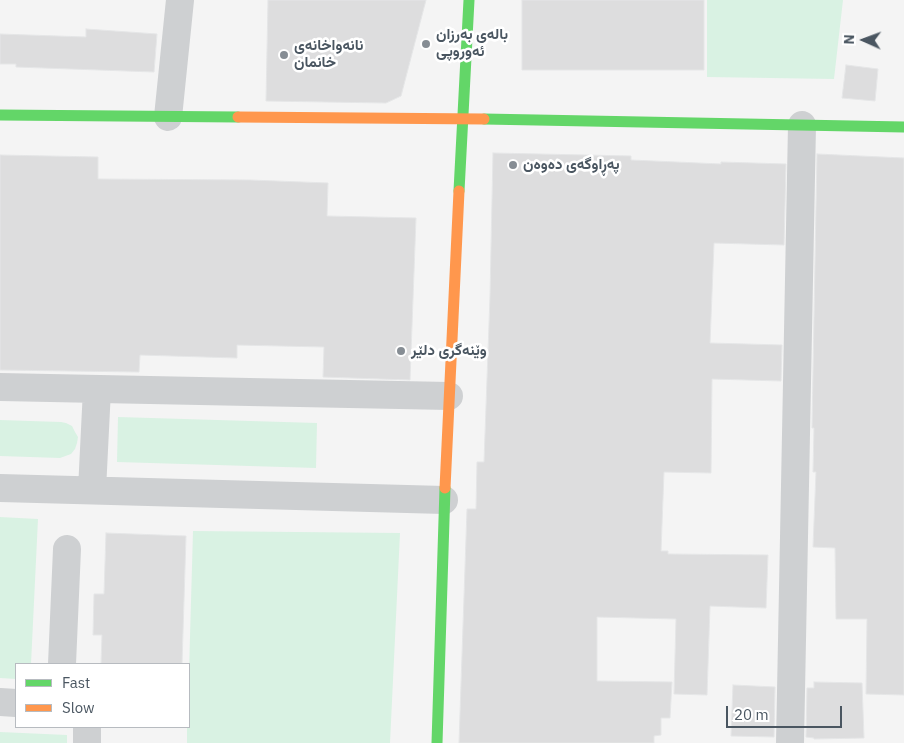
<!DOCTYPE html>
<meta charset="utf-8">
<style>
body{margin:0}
#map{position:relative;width:904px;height:743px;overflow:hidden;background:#f4f4f4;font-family:"IBM Plex Sans",sans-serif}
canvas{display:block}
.legend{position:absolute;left:15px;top:663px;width:175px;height:65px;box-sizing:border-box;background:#fff;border:1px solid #b7bbc0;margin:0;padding:6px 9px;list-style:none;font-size:15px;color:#4a5661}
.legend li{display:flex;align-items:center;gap:10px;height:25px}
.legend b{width:25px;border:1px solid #b7bbc0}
.north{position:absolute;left:839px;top:15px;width:50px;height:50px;-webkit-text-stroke:4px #fff;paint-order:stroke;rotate:272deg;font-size:14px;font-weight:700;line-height:20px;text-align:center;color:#4a5661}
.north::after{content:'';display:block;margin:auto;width:18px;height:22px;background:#4a5661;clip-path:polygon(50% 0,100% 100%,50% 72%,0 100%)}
.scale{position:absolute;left:726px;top:706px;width:116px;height:22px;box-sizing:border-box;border:2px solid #4a5661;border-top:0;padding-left:6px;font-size:15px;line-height:18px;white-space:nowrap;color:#4a5661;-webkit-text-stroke:4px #fff;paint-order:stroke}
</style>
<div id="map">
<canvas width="904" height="743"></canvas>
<ul class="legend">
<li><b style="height:6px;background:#63d668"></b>Fast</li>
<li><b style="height:6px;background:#ff974d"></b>Slow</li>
</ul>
<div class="north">N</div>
<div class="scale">20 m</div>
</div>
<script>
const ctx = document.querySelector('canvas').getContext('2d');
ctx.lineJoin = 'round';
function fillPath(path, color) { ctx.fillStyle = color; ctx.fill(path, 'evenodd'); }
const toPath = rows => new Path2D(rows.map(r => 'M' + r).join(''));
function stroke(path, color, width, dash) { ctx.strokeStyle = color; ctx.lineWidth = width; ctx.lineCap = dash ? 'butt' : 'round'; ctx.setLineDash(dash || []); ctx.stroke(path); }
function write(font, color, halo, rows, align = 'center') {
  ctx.font = font + ' "IBM Plex Sans",Vazirmatn,sans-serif'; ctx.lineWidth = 5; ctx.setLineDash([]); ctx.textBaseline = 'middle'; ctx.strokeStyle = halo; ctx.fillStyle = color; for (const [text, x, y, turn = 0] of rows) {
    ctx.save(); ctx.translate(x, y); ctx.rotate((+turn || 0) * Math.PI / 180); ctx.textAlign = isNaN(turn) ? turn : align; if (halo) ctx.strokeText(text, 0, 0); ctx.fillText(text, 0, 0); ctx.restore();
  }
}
fillPath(toPath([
 [707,0,843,0,834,79,707,77],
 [118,417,317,423,316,468,117,462],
 [0,420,61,422,66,423,72,426,75,432,78,437,77,443,75,449,71,454,60,458,0,456],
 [0,517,38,519,31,664,16,664,16,679,0,678],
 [193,531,400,533,390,743,187,743,187,727,189,727,189,672],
 [0,732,67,735,67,743,0,743]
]), '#d9f2e3');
const building = toPath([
 [268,0,426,0,401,96,386,103,266,101,268,0],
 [522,0,704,0,704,70,522,70,522,0],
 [86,29,157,34,154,72,16,67,16,64,0,64,0,34,86,37,86,29],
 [846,65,878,69,875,101,842,98,846,65],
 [493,153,631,156,631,160,721,164,721,162,786,164,784,245,714,243,710,343,782,345,781,381,712,379,711,473,664,472,661,551,668,551,668,554,768,555,766,608,710,606,707,695,674,694,676,619,597,617,597,681,672,682,670,718,661,718,661,735,654,736,654,743,459,743,467,509,476,509,477,462,484,462,490,296,493,153],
 [817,154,904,158,904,695,866,694,867,619,836,619,835,548,813,547,816,472,813,472,814,428,812,428,817,154],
 [0,155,98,157,98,179,250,180,328,183,327,216,416,218,410,380,323,377,324,347,237,345,237,358,140,355,139,372,0,370,0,155],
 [106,533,186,536,182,664,101,664,102,635,93,635,94,594,104,594,106,533],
 [814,682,862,683,864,738,814,739,814,738,806,737,807,688,814,688,814,682],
 [733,685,775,687,774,737,731,736,733,685]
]);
fillPath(building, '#ddddde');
stroke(building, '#e5e6e7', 1);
stroke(toPath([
 [168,117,180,0],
 [0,387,449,396],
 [0,488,444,500],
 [92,490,97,389],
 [62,664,67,549],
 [0,702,16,703],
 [87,743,87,727],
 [790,743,802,125]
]), '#ced0d2', 28);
stroke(toPath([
 [0,115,238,117],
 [484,119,904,127],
 [459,191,469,0],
 [437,743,445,488]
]), '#63d668', 11);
stroke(toPath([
 [238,117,484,119],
 [445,488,459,191]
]), '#ff974d', 11);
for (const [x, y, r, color] of [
 [426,44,5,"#868d94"],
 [284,55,5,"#868d94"],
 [513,165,5,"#868d94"],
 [401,351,5,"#868d94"]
]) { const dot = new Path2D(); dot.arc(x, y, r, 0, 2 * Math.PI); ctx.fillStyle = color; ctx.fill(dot); stroke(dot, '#fff', 2); }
write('bold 15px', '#4a5661', '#fff', [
 ["بالەی بەرزان",436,35],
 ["ئەوروپی",436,52],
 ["نانەواخانەی",294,46],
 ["خانمان",294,63],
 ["پەڕاوگەی دەوەن",523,165],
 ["وێنەگری دلێر",411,351]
], 'left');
</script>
